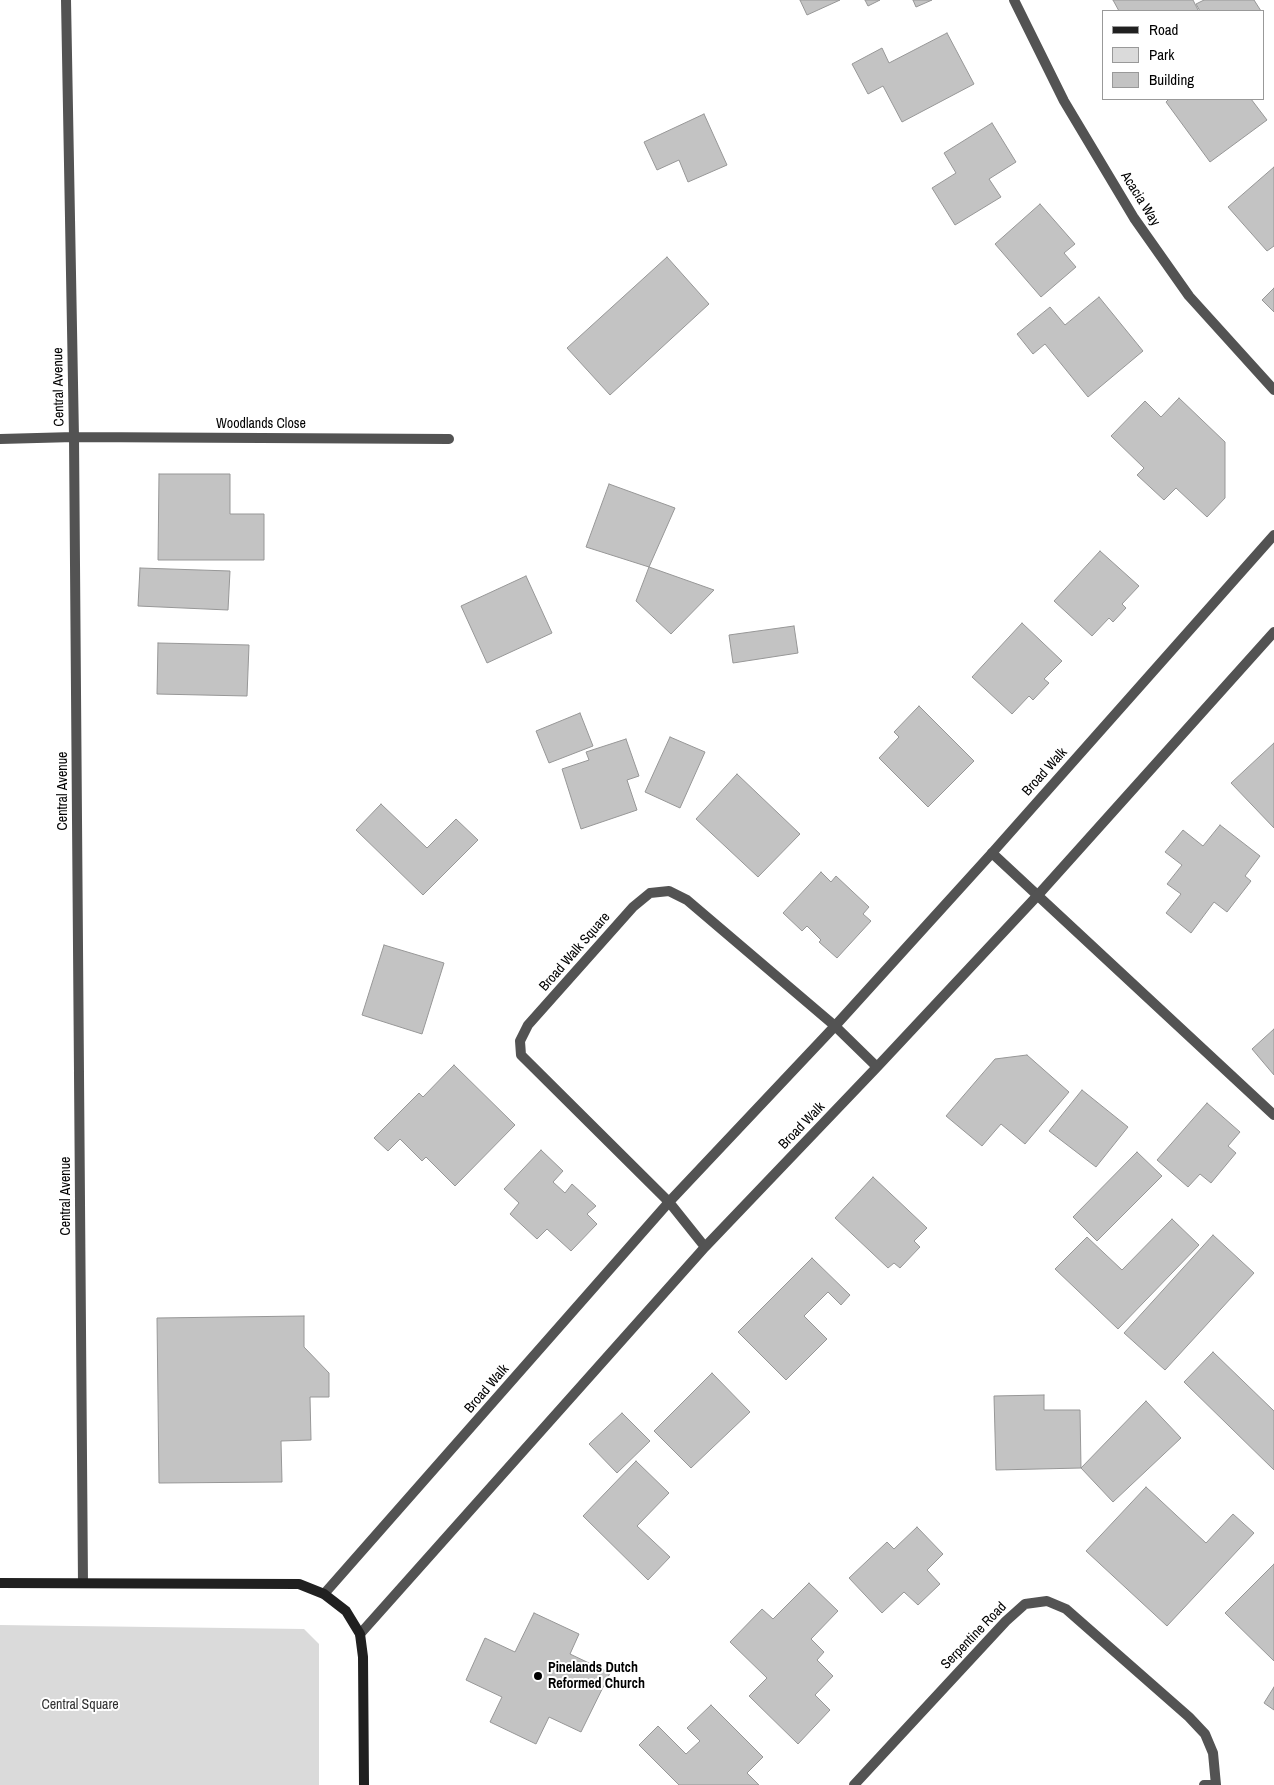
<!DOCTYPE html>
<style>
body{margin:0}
#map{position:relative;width:1274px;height:1785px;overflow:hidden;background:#fff;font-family:"Archivo Narrow",sans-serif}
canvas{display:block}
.legend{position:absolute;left:1102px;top:10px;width:162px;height:90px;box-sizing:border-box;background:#fff;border:1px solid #999;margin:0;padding:6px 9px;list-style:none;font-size:15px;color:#000}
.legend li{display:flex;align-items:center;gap:10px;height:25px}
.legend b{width:25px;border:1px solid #999}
</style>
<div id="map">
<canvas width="1274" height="1785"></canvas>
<ul class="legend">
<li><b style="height:6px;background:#202020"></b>Road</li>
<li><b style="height:14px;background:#dadada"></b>Park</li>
<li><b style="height:14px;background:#c3c3c3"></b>Building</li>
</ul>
</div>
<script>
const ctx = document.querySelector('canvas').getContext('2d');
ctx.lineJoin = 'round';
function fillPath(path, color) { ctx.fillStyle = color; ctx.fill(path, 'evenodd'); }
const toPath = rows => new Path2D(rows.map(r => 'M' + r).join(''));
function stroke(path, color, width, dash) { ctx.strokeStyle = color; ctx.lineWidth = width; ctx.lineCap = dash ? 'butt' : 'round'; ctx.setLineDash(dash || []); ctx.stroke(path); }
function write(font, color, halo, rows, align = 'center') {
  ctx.font = font + ' "Archivo Narrow",sans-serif'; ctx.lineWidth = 4; ctx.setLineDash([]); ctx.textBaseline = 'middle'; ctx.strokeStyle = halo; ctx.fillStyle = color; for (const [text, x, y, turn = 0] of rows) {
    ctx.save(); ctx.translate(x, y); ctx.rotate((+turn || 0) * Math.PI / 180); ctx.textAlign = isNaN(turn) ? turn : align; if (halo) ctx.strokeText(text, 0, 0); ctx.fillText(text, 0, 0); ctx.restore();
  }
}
fillPath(toPath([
 [0,1625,304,1629,319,1644,319,1785,0,1785]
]), '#dadada');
const building = toPath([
 [800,0,840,0,807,15,800,0],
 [865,0,880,0,868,6,865,0],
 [913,0,932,0,916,7,913,0],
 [1113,0,1193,0,1198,10,1195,11,1119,11,1113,0],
 [1204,0,1254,0,1261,11,1200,11,1196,4,1204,0],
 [947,33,974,84,902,122,883,86,868,94,852,64,882,48,889,63,947,33],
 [1169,99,1251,99,1267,120,1210,162,1166,102,1169,99],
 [704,114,727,165,688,182,679,160,657,170,644,142,704,114],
 [992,123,1016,162,989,179,1001,197,955,225,932,188,956,173,944,153,992,123],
 [1274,167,1274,246,1267,251,1228,207,1274,167],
 [1040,204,1075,244,1064,253,1076,267,1041,297,995,244,1040,204],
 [667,257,709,304,610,395,567,348,667,257],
 [1274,288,1274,312,1262,300,1274,288],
 [1099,297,1143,351,1088,397,1045,344,1033,354,1017,334,1050,307,1065,325,1099,297],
 [1179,398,1225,442,1225,498,1207,517,1176,488,1164,500,1137,475,1144,468,1111,436,1145,401,1161,417,1179,398],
 [159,474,230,474,230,514,264,514,264,560,158,560,159,474],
 [609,484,675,508,649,567,586,547,609,484],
 [1100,551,1139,586,1122,604,1126,608,1113,622,1109,618,1092,636,1054,601,1100,551],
 [649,567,714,590,671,634,636,601,649,567],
 [140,568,230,571,228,610,138,606,140,568],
 [526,576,552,633,487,663,461,606,526,576],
 [1022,623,1062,661,1044,679,1049,683,1033,700,1029,696,1012,714,972,677,1022,623],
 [794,626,798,653,733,663,729,635,794,626],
 [158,643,249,645,247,696,157,694,158,643],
 [919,706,974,761,928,807,879,758,899,737,894,732,919,706],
 [580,713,593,746,549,763,536,731,580,713],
 [670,737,705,752,680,808,645,792,670,737],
 [626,739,639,776,627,780,637,810,581,829,562,769,589,760,586,752,626,739],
 [1274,743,1274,828,1231,783,1274,743],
 [737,774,800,834,758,877,696,819,737,774],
 [381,804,427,848,456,819,478,840,423,895,356,830,381,804],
 [1220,825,1260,856,1245,876,1251,881,1227,912,1214,902,1191,933,1166,913,1181,894,1167,884,1182,865,1165,852,1183,830,1203,846,1220,825],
 [821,872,831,882,836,876,869,907,863,914,871,921,837,958,819,942,821,940,807,926,802,931,783,913,821,872],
 [384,945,444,963,422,1034,362,1015,384,945],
 [1274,1029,1274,1075,1252,1049,1274,1029],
 [1027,1055,1069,1092,1025,1144,1001,1124,982,1146,946,1116,995,1059,1027,1055],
 [454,1065,515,1125,455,1186,426,1157,422,1161,400,1139,388,1151,374,1138,419,1093,423,1097,454,1065],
 [1082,1090,1128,1127,1096,1167,1049,1131,1082,1090],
 [1207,1103,1240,1132,1228,1146,1236,1153,1211,1183,1200,1174,1188,1187,1157,1160,1207,1103],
 [541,1150,563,1171,553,1182,565,1193,572,1184,596,1206,587,1214,597,1224,571,1251,547,1229,537,1239,510,1214,519,1203,504,1189,541,1150],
 [1137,1152,1162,1176,1097,1241,1073,1217,1137,1152],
 [873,1177,927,1228,914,1241,920,1247,900,1268,894,1263,888,1268,835,1218,873,1177],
 [1172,1219,1199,1245,1118,1329,1055,1269,1087,1237,1122,1270,1172,1219],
 [1213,1235,1254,1273,1165,1370,1124,1333,1213,1235],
 [812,1258,850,1295,841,1305,828,1292,804,1316,827,1339,786,1380,738,1332,812,1258],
 [304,1316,304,1347,329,1373,329,1397,310,1397,311,1440,281,1441,282,1482,159,1483,157,1318,304,1316],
 [1213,1352,1274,1411,1274,1470,1184,1382,1213,1352],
 [712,1373,750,1412,691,1468,654,1431,712,1373],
 [1044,1395,1044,1410,1080,1410,1081,1468,996,1470,994,1396,1044,1395],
 [1146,1401,1181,1438,1113,1502,1081,1468,1146,1401],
 [622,1413,650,1441,617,1473,589,1444,622,1413],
 [636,1461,669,1493,637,1526,670,1557,648,1580,583,1516,636,1461],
 [1146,1487,1206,1543,1233,1514,1254,1533,1167,1626,1086,1551,1146,1487],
 [917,1527,943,1554,927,1570,940,1584,918,1605,904,1592,882,1613,849,1578,887,1542,894,1549,917,1527],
 [1274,1564,1274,1661,1225,1613,1274,1564],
 [809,1583,838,1611,811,1639,824,1652,817,1660,833,1676,815,1695,830,1710,798,1744,749,1696,767,1678,730,1642,762,1609,773,1619,809,1583],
 [534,1613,579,1634,570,1654,610,1673,581,1732,549,1717,536,1744,490,1722,502,1697,466,1680,485,1638,515,1652,534,1613],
 [1274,1687,1274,1710,1264,1703,1274,1687],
 [711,1705,763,1757,747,1773,759,1785,679,1785,639,1745,658,1726,686,1754,700,1741,687,1728,711,1705]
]);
fillPath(building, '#c3c3c3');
stroke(building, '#979797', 1);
stroke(toPath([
 [992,853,1274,1115]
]), '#535353', 10);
stroke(toPath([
 [66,0,74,437,83,1583],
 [1014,0,1064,101,1134,218,1189,296,1274,390],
 [0,439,74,437,449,439],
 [705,1247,669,1202,521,1055,520,1041,528,1025,633,907,650,893,669,891,687,900,835,1026,877,1067],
 [324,1594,669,1202,835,1026,992,853,1274,535],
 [360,1634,705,1247,877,1067,1038,895,1274,632],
 [854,1785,1006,1621,1025,1604,1047,1601,1066,1609,1189,1717,1205,1734,1213,1753,1216,1785],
 [1204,1785,1216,1785]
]), '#535353', 10);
stroke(toPath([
 [0,1583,299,1584,324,1594,346,1611,360,1634,363,1657,364,1785]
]), '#202020', 10);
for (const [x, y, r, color] of [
 [538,1676,5,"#000"]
]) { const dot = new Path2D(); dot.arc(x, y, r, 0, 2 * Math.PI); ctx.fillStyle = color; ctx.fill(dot); stroke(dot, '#fff', 2); }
write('14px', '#000', '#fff', [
 ["Acacia Way",1140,199,58],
 ["Central Avenue",59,387,-91],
 ["Woodlands Close",261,424],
 ["Broad Walk",1045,772,-48],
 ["Central Avenue",63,791,-90],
 ["Broad Walk Square",575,952,-49],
 ["Broad Walk",802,1126,-46],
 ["Central Avenue",66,1196,-90],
 ["Broad Walk",487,1389,-49],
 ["Serpentine Road",974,1636,-46]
]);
write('bold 14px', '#000', '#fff', [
 ["Pinelands Dutch",548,1668],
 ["Reformed Church",548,1684]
], 'left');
write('14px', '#313131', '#fff', [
 ["Central Square",80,1705]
]);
</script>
